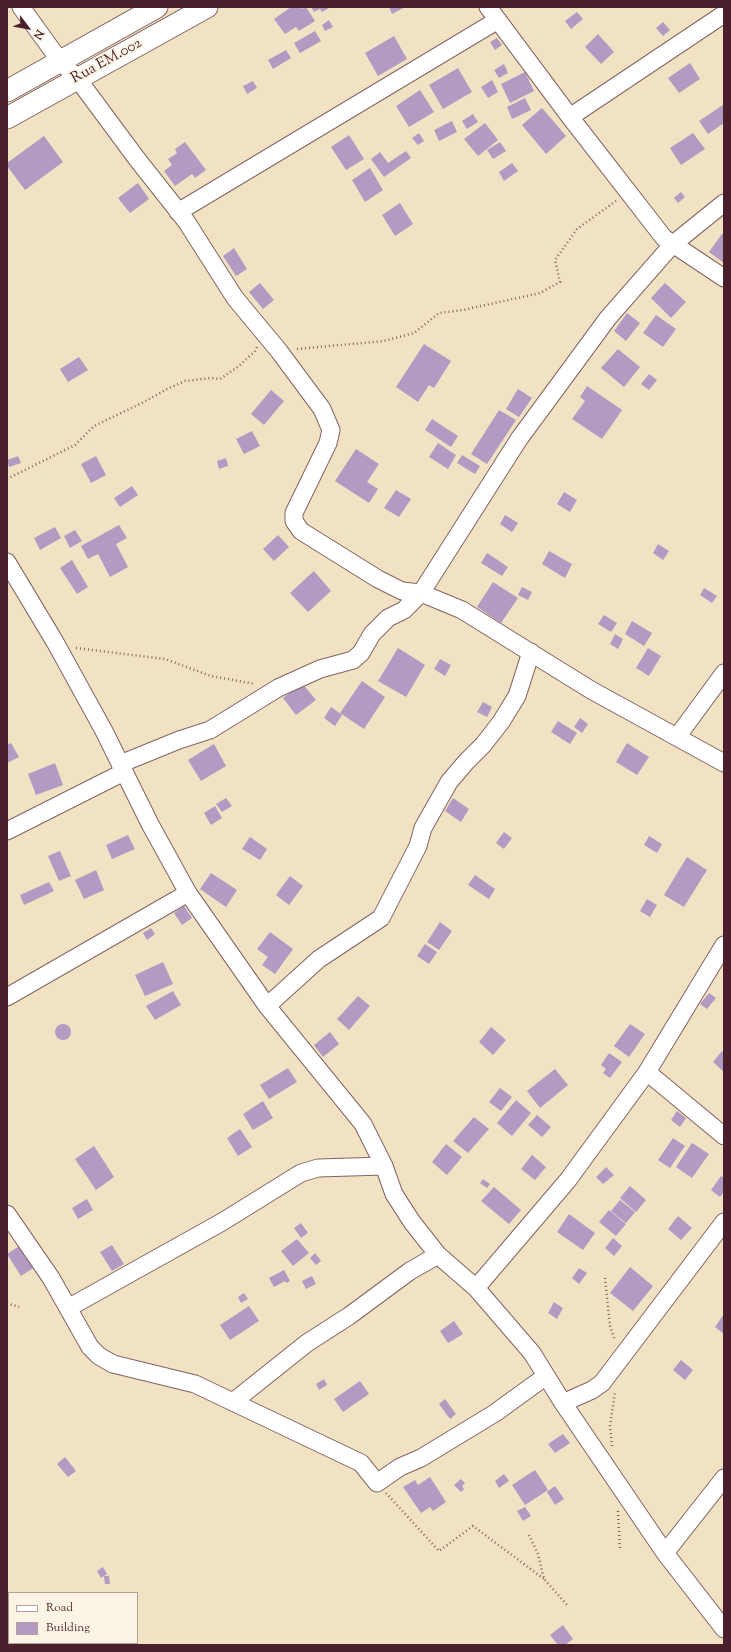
<!DOCTYPE html>
<style>
body{margin:0}
#map{position:relative;width:731px;height:1652px;overflow:hidden;background:#f1e2c4;font-family:"Sorts Mill Goudy",serif}
canvas{display:block}
.frame{position:absolute;inset:0;border:8px solid #4a1f2b;pointer-events:none}
.legend{position:absolute;left:8px;top:1592px;width:130px;height:52px;box-sizing:border-box;background:#fcf5e5;border:1px solid #b59f9b;margin:0;padding:5px 7px;list-style:none;font-size:12px;color:#4a1f2b}
.legend li{display:flex;align-items:center;gap:8px;height:20px}
.legend b{width:20px;border:1px solid #b59f9b}
.north{position:absolute;left:8px;top:8px;width:40px;height:40px;-webkit-text-stroke:3px #fcf5e5;paint-order:stroke;rotate:122deg;font-size:11px;font-weight:700;line-height:16px;text-align:center;color:#4a1f2b}
.north::after{content:'';display:block;margin:auto;width:14px;height:18px;background:#4a1f2b;clip-path:polygon(50% 0,100% 100%,50% 72%,0 100%)}
</style>
<div id="map">
<canvas width="731" height="1652"></canvas>
<div class="frame"></div>
<ul class="legend">
<li><b style="height:5px;background:#fff"></b>Road</li>
<li><b style="height:11px;background:#b29ac2"></b>Building</li>
</ul>
<div class="north">N</div>
</div>
<script>
const ctx = document.querySelector('canvas').getContext('2d');
ctx.lineJoin = 'round';
function fillPath(path, color) { ctx.fillStyle = color; ctx.fill(path, 'evenodd'); }
const toPath = rows => new Path2D(rows.map(r => 'M' + r).join(''));
function stroke(path, color, width, dash) { ctx.strokeStyle = color; ctx.lineWidth = width; ctx.lineCap = dash ? 'butt' : 'round'; ctx.setLineDash(dash || []); ctx.stroke(path); }
function write(font, color, halo, rows, align = 'center') {
  ctx.font = font + ' "Sorts Mill Goudy",serif'; ctx.lineWidth = 4; ctx.setLineDash([]); ctx.textBaseline = 'middle'; ctx.strokeStyle = halo; ctx.fillStyle = color; for (const [text, x, y, turn = 0] of rows) {
    ctx.save(); ctx.translate(x, y); ctx.rotate((+turn || 0) * Math.PI / 180); ctx.textAlign = isNaN(turn) ? turn : align; if (halo) ctx.strokeText(text, 0, 0); ctx.fillText(text, 0, 0); ctx.restore();
  }
}
fillPath(toPath([
 [291,7,301,7,302,9,306,7,315,21,299,31,296,27,285,34,274,19],
 [311,7,331,7,322,12,320,9,314,12],
 [389,7,405,7,392,14],
 [577,12,583,19,571,29,565,21],
 [329,20,333,27,325,31,322,25],
 [663,22,670,30,663,36,656,28],
 [315,31,321,41,300,53,294,43],
 [598,34,614,52,601,64,585,47],
 [394,36,407,59,378,76,365,53],
 [497,38,502,45,495,50,490,42],
 [286,50,291,58,273,69,268,60],
 [690,63,700,79,679,93,668,78],
 [504,64,508,73,499,78,494,70],
 [458,68,472,92,443,109,429,85],
 [525,72,534,91,510,103,501,84],
 [492,80,498,92,488,98,481,87],
 [253,81,257,88,247,94,243,86],
 [420,90,434,112,409,127,396,106],
 [525,98,531,110,512,119,507,107],
 [723,105,724,123,708,134,699,121],
 [542,108,566,136,546,154,522,125],
 [473,114,478,122,467,129,462,121],
 [452,121,457,132,439,141,434,130],
 [485,123,498,140,478,156,464,139],
 [419,133,424,141,418,145,412,138],
 [693,133,705,149,681,165,670,148],
 [349,135,364,159,346,170,331,147],
 [44,136,63,162,25,190,7,166,7,163],
 [185,142,206,170,195,178,192,174,175,186,164,171,172,165,168,159,177,153,175,149],
 [500,142,506,151,493,159,487,150],
 [406,151,411,158,384,177,371,159,380,152,388,163],
 [512,163,518,171,504,181,499,172],
 [370,168,383,190,365,202,352,180],
 [138,183,149,199,130,213,118,198],
 [681,192,685,197,678,203,674,198],
 [400,203,413,224,395,236,382,215],
 [722,234,724,235,724,263,709,252],
 [234,248,247,269,236,276,223,256],
 [260,283,274,300,263,309,249,292],
 [665,283,686,302,671,318,651,298],
 [627,313,640,323,626,341,614,331],
 [656,315,676,329,663,347,643,333],
 [424,344,451,361,434,388,429,385,418,402,396,387],
 [618,349,640,367,624,387,601,368],
 [79,357,88,370,68,382,60,369],
 [649,374,657,380,649,390,641,384],
 [587,386,622,410,602,439,572,419,585,401,580,397],
 [518,389,532,398,519,417,506,409],
 [271,390,284,401,264,425,251,414],
 [499,410,516,420,487,464,471,454],
 [432,419,458,436,451,447,425,430],
 [252,431,260,446,244,454,236,439],
 [438,443,456,455,448,469,429,457],
 [356,449,379,464,367,482,378,489,369,503,335,481],
 [462,455,480,466,475,474,457,463],
 [18,456,21,463,9,467,7,460],
 [96,456,106,475,91,483,81,464],
 [226,458,228,466,219,469,217,461],
 [132,486,138,495,120,507,114,498],
 [396,490,411,499,399,517,384,508],
 [564,492,577,500,570,512,557,504],
 [505,515,518,523,512,532,500,524],
 [119,525,127,538,116,544,128,567,110,577,98,554,88,559,81,546],
 [55,527,61,538,40,550,34,538],
 [75,530,82,541,70,548,64,536],
 [278,535,289,547,274,561,263,549],
 [658,544,669,551,663,560,653,553],
 [549,551,572,564,565,578,542,564],
 [487,553,508,567,502,576,481,563],
 [72,560,88,587,77,594,60,568],
 [314,571,331,591,308,612,290,593],
 [493,582,518,598,501,623,477,607],
 [522,587,532,592,528,600,518,595],
 [704,588,717,596,712,603,700,595],
 [604,615,617,623,611,632,598,624],
 [632,621,652,633,644,646,625,634],
 [615,634,623,639,618,649,610,644],
 [398,648,425,665,406,697,378,681],
 [648,648,661,656,649,676,636,668],
 [440,659,451,665,445,676,434,669],
 [362,681,385,697,364,729,340,713],
 [302,683,316,700,296,715,283,698],
 [483,702,492,707,487,717,477,712],
 [331,707,342,715,335,726,324,718],
 [580,718,588,724,582,733,574,727],
 [558,721,577,733,570,744,551,732],
 [11,743,19,757,7,763,7,745],
 [627,743,649,757,637,775,616,762],
 [214,744,226,766,201,781,188,760],
 [55,763,63,785,36,795,28,774],
 [226,798,232,806,222,812,216,804],
 [453,798,469,809,461,822,445,811],
 [215,806,222,818,211,825,204,813],
 [504,832,512,838,504,849,496,843],
 [128,835,135,849,112,859,106,845],
 [649,836,662,844,657,853,644,845],
 [250,837,267,849,260,860,242,849],
 [60,851,71,876,59,881,48,856],
 [687,857,707,870,684,907,664,895],
 [96,870,104,890,84,899,75,880],
 [211,873,237,890,226,907,200,889],
 [475,875,495,889,489,899,468,885],
 [290,876,303,886,289,905,276,895],
 [49,882,54,891,24,905,20,895],
 [647,899,657,905,650,917,640,911],
 [184,906,192,918,182,925,174,913],
 [440,922,452,931,439,950,427,942],
 [151,928,155,934,147,940,143,933],
 [270,932,293,949,275,974,262,965,268,957,257,949],
 [425,944,437,952,429,964,417,956],
 [163,962,173,984,145,996,135,975],
 [173,991,181,1005,155,1020,146,1006],
 [709,993,716,998,707,1009,700,1004],
 [358,996,370,1006,349,1030,337,1019],
 [630,1024,645,1034,629,1057,614,1046],
 '55 1032a8 8 0 1 1 16 0a8 8 0 1 1-16 0Z',
 [491,1027,506,1040,493,1055,479,1042],
 [330,1032,339,1044,323,1057,314,1045],
 [722,1051,724,1053,724,1072,713,1062],
 [609,1053,622,1062,610,1078,603,1073,606,1069,601,1065],
 [288,1068,297,1082,269,1099,260,1085],
 [555,1069,568,1085,540,1108,527,1091],
 [500,1088,512,1097,501,1111,489,1102],
 [516,1100,531,1113,512,1136,497,1123],
 [263,1101,273,1118,253,1130,243,1114],
 [677,1111,686,1118,680,1127,671,1120],
 [537,1115,551,1127,542,1137,528,1125],
 [474,1117,489,1129,468,1153,453,1141],
 [240,1129,252,1147,238,1156,227,1138],
 [673,1138,685,1146,670,1168,658,1160],
 [692,1143,709,1154,692,1178,676,1167],
 [446,1144,462,1157,447,1175,432,1162],
 [94,1146,114,1177,96,1190,75,1159],
 [532,1155,546,1167,535,1180,521,1169],
 [606,1167,614,1175,603,1184,596,1177],
 [721,1176,724,1178,724,1192,720,1197,711,1190],
 [483,1179,490,1184,487,1188,480,1183],
 [630,1186,646,1200,636,1212,620,1198],
 [494,1187,521,1210,509,1224,481,1201],
 [87,1199,93,1210,78,1219,72,1208],
 [620,1200,635,1212,626,1223,611,1211],
 [609,1210,626,1224,616,1236,599,1222],
 [569,1214,595,1233,583,1250,557,1232],
 [678,1216,692,1228,681,1240,668,1229],
 [301,1223,308,1233,301,1238,294,1228],
 [613,1238,622,1246,614,1256,605,1248],
 [297,1239,309,1253,293,1266,281,1251],
 [24,1243,38,1265,21,1276,7,1254],
 [112,1245,124,1264,112,1271,100,1252],
 [315,1253,321,1261,316,1265,310,1258],
 [630,1267,653,1286,633,1311,610,1293],
 [579,1268,587,1273,579,1284,572,1278],
 [284,1270,290,1281,286,1283,285,1281,274,1287,269,1278],
 [312,1276,316,1284,306,1289,302,1281],
 [244,1293,248,1299,241,1303,238,1297],
 [554,1302,563,1308,557,1319,548,1313],
 [249,1306,259,1321,230,1340,220,1325],
 [724,1314,724,1334,715,1327],
 [454,1321,463,1334,448,1343,440,1331],
 [681,1360,693,1370,685,1380,673,1370],
 [324,1379,327,1385,319,1390,316,1384],
 [360,1381,369,1394,343,1412,334,1399],
 [445,1399,456,1414,450,1419,439,1404],
 [563,1434,570,1443,555,1453,548,1444],
 [65,1457,76,1471,68,1477,57,1464],
 [535,1470,548,1490,525,1505,512,1485],
 [504,1474,509,1481,499,1488,495,1481],
 [430,1477,446,1502,433,1511,430,1507,421,1513,403,1487,415,1480,418,1485],
 [461,1479,465,1483,462,1486,464,1489,461,1492,454,1485],
 [555,1486,564,1499,555,1505,547,1492],
 [525,1507,531,1516,523,1521,517,1511],
 [103,1567,107,1574,101,1578,97,1571],
 [104,1576,109,1576,110,1584,105,1584],
 [7,1592,9,1595,9,1622,7,1619],
 [563,1625,573,1639,565,1645,558,1645,550,1635]
]), '#b29ac2');
const minor = toPath([
 [21,7,60,61,77,78,137,159,186,221,235,298,279,351,322,409,331,430,328,443,294,513,294,521,301,531,378,579,402,591,421,593,462,610,591,690,724,763],
 [488,7,570,117,664,238,724,278],
 [570,117,724,14],
 [178,212,498,20],
 [7,562,55,642,104,731,150,824,188,893,267,1006,363,1124,384,1166,394,1194,412,1222,438,1255,476,1288,532,1353,563,1403,665,1553,724,1629],
 [677,737,724,673],
 [120,764,179,740,210,730,278,688,320,669,353,660,361,653,372,634,388,618,404,610,421,593,519,439,608,318,672,245,724,203],
 [7,831,124,772],
 [7,997,188,893],
 [267,1006,319,959,381,918,418,846,423,828,449,782,466,762,483,745,501,722,517,696,531,652],
 [647,1072,724,1136],
 [7,1214,51,1278,90,1347,99,1356,113,1364,195,1384,361,1463,377,1483,400,1467,421,1458,495,1413,546,1376],
 [476,1288,568,1180,647,1072,724,945],
 [68,1308,222,1222,301,1173,318,1168,384,1166],
 [233,1402,307,1343,349,1316,410,1271,438,1255],
 [563,1403,592,1390,602,1383,724,1222],
 [665,1553,724,1478]
]);
const tertiary = toPath([
 [7,91,157,7],
 [7,118,207,7]
]);
stroke(minor, '#846361', 19);
stroke(tertiary, '#846361', 23);
stroke(toPath([
 [297,349,384,341,414,333,439,313,463,310,540,293,560,282,555,260,577,229,616,201],
 [7,479,75,445,94,426,144,402,167,389,185,381,211,378,220,379,239,366,255,351,257,347],
 [76,648,165,659,211,676,255,684],
 [605,1278,610,1326,615,1340],
 [7,1303,19,1307],
 [612,1446,610,1426,615,1392],
 [386,1493,439,1551,473,1526,544,1579],
 [618,1511,620,1551],
 [529,1535,538,1554,544,1579,568,1606]
]), '#846361', 2.5, [1, 3]);
stroke(minor, '#fff', 17);
stroke(tertiary, '#fff', 21);
write('15px', '#4a1f2b', '#fcf5e5', [
 ["Rua EM.002",107,62,-29]
]);
</script>
